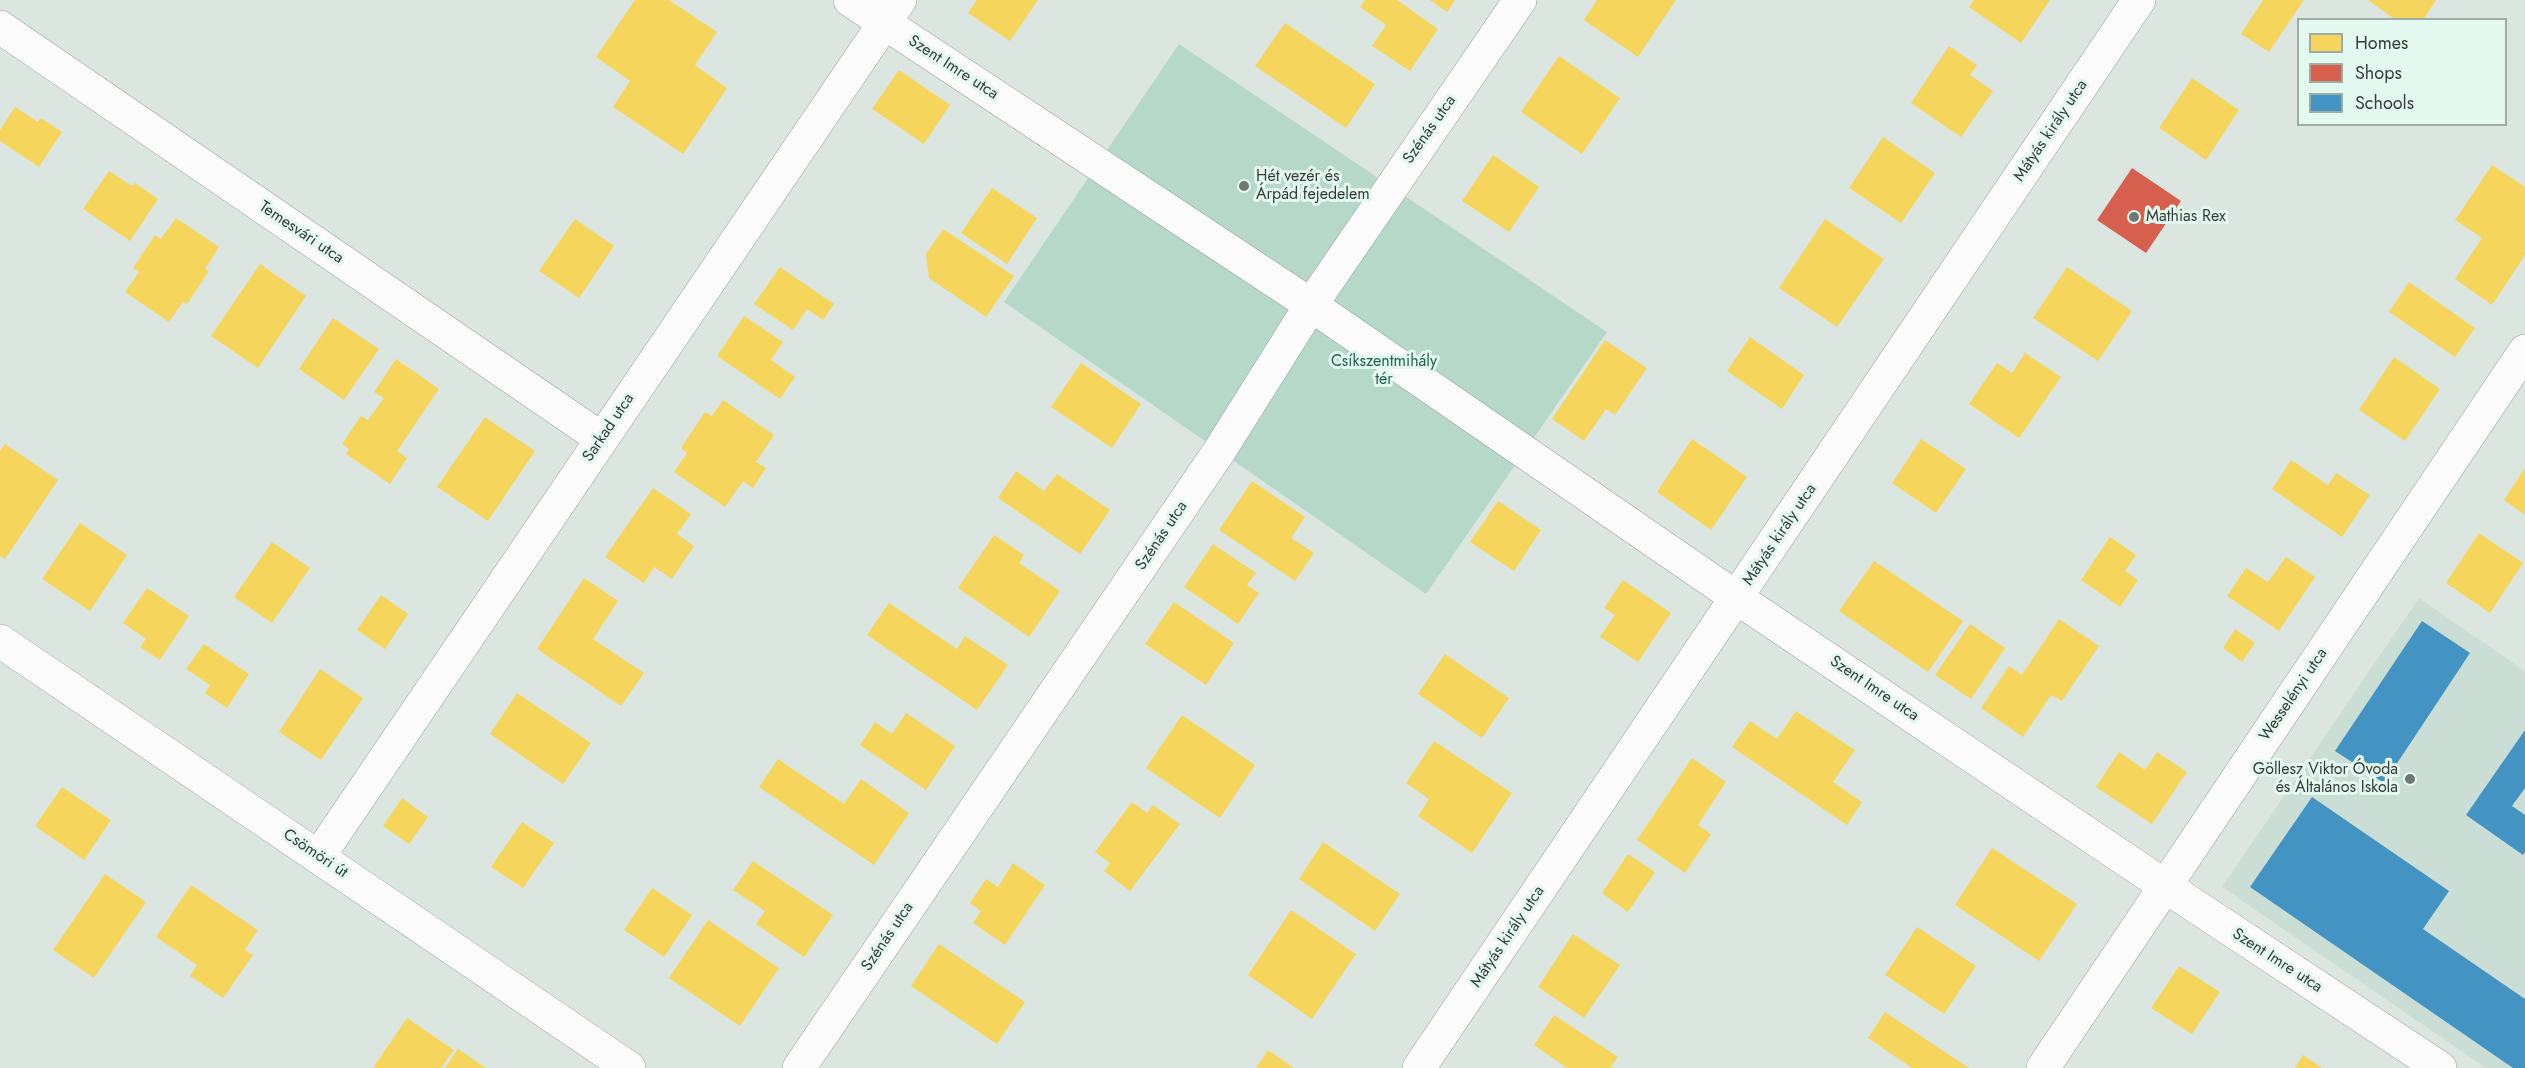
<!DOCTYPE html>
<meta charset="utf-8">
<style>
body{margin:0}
#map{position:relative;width:2525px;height:1068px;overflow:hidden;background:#dbe6e1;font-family:Jost,sans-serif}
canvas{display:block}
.legend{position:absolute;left:2297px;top:18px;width:210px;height:108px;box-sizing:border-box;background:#e3f8ee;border:2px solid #9dada6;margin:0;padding:8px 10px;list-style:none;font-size:18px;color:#353d39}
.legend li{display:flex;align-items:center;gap:12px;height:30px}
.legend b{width:30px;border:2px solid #9dada6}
</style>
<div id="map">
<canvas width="2525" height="1068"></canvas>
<ul class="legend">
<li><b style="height:16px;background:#f6d55c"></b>Homes</li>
<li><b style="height:16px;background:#d6604d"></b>Shops</li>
<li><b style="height:16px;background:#4393c3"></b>Schools</li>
</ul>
</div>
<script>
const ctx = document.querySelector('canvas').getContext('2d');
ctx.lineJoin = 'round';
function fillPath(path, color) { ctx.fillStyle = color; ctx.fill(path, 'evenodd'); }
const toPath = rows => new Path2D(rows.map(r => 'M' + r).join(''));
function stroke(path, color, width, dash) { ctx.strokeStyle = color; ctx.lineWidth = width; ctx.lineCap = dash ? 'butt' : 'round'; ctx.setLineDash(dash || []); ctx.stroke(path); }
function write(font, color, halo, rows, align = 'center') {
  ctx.font = font + ' Jost,sans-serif'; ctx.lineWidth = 6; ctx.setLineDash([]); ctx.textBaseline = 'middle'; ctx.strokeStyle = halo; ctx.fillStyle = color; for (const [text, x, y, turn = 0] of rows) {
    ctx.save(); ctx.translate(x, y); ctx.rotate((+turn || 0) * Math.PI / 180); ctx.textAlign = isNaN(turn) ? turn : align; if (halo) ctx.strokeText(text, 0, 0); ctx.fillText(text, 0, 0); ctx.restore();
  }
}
fillPath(toPath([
 [2419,598,2525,671,2525,1068,2486,1068,2222,887]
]), '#cbded5');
fillPath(toPath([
 [1179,44,1607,332,1426,594,1004,302]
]), '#b6d8c8');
fillPath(toPath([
 [635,0,669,0,717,32,695,65,727,88,683,154,613,107,630,81,596,57],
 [977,0,1038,0,1010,41,968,13],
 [1365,0,1397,0,1438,29,1410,71,1372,46,1386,25,1360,7],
 [1430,0,1455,0,1447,12],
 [1597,0,1676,0,1638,57,1584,20],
 [1974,0,2050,0,2021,43,1969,7],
 [2263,0,2304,0,2269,52,2241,34],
 [2368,0,2436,0,2423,20,2396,20],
 [1285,23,1375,84,1346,128,1255,66],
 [1949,46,1977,65,1970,75,1993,91,1961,137,1911,103],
 [1559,56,1620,98,1582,154,1521,112],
 [899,70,950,105,924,144,872,109],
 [2192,78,2239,110,2206,160,2159,128],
 [15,107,38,122,41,118,62,132,39,167,0,141,0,130],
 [1883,137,1935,173,1901,223,1849,188],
 [1493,155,1539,187,1509,232,1462,201],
 [2492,165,2525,187,2525,255,2492,305,2455,279,2482,238,2455,220],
 [109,171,132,186,135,183,158,199,130,241,83,209],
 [992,188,1037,218,1007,264,961,233],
 [176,218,219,247,205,269,209,271,187,304,183,302,169,322,125,292,139,272,133,268,155,235,161,239],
 [575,219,614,246,579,298,539,271],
 [1825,219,1884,259,1837,327,1779,288],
 [943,229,1014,276,986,317,929,278,926,254],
 [260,264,306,296,258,368,211,336],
 [780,267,834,304,823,320,807,309,793,330,754,304],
 [2067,267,2132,311,2098,361,2033,318],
 [2409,282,2475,328,2455,357,2389,312],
 [744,316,783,342,771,360,795,377,780,399,717,356],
 [333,318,379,349,344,400,299,369],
 [1750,337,1804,375,1782,409,1727,371],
 [1605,340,1647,368,1615,415,1606,409,1584,441,1552,419],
 [2025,353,2061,377,2019,438,1969,404,1997,363,2012,373],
 [2394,357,2440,389,2405,441,2359,410],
 [396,359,439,389,397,451,407,458,390,484,346,454,349,449,342,444,361,416,368,420,384,398,374,392],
 [1081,363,1141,404,1112,448,1051,407],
 [723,400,774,435,756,462,766,468,753,488,743,481,725,507,674,472,687,453,681,448,705,412,712,416],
 [485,417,535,451,488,521,437,487],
 [1692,439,1747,477,1711,530,1657,492],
 [1921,439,1966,469,1936,513,1892,483],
 [5,444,58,480,5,559,0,556,0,451],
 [2291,460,2328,485,2336,473,2370,495,2342,537,2272,489],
 [2525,468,2525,515,2504,500],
 [1016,471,1044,491,1057,474,1110,510,1080,554,998,498],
 [1252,481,1305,517,1291,538,1314,553,1295,581,1219,530],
 [653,488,691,514,677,534,694,546,672,579,654,567,644,583,605,557],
 [1498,501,1541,530,1514,571,1470,542],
 [80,523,127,555,90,611,42,579],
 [2479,533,2523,563,2490,613,2446,583],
 [994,535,1024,555,1019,563,1060,591,1029,637,958,588],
 [2110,537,2136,555,2125,571,2138,580,2120,607,2081,580],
 [272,542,310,568,272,623,234,597],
 [1213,544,1256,573,1247,585,1259,593,1238,624,1184,587],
 [2286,557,2315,577,2279,631,2227,596,2246,568,2268,582],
 [1874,561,1963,621,1928,672,1839,611],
 [584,578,618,601,593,639,644,673,621,706,537,649],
 [1623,580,1671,613,1638,662,1600,637,1615,615,1604,608],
 [147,588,189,616,160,660,140,647,146,639,123,623],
 [381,595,408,614,385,649,357,630],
 [1174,602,1234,643,1206,685,1145,644],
 [889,603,957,649,965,636,1008,665,977,710,867,635],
 [2059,619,2099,646,2062,701,2051,695,2023,737,1981,708,2009,666,2022,675],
 [1970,624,2005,648,1971,699,1935,675],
 [2235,629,2255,643,2242,662,2223,648],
 [204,644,249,674,227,708,205,693,210,685,186,669],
 [1445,654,1509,698,1482,738,1418,694],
 [320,669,363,698,321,760,279,732],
 [517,693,591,743,563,784,490,734],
 [1796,711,1855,750,1833,782,1862,802,1847,825,1732,747,1750,721,1777,739],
 [906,713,955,746,926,790,860,745,875,722,892,734],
 [1182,715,1255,765,1220,818,1146,768],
 [1434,741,1512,793,1472,853,1418,816,1429,799,1406,783],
 [2119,752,2145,770,2157,752,2187,772,2152,824,2096,787],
 [1692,758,1726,782,1698,825,1711,834,1685,873,1637,840],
 [778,759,844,804,861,779,909,813,874,865,759,787],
 [62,787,111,820,84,860,35,826],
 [402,798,428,817,409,844,383,826],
 [1132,802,1147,813,1153,805,1180,824,1130,891,1104,871,1110,863,1095,852],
 [522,822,554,843,523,888,491,867],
 [1323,842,1400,894,1375,931,1299,879],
 [1992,848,2077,904,2039,961,1955,905],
 [1628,854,1655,872,1628,912,1602,893],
 [753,861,833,915,804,957,756,924,765,911,733,890],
 [1013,863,1045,885,1005,945,973,923,981,911,970,903,986,879,998,887],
 [105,874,146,902,94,978,53,950],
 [191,885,258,930,245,950,253,955,223,998,190,976,197,965,156,937],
 [652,888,692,915,664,957,624,930],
 [1291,910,1356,954,1312,1019,1248,975],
 [708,920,779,968,740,1026,669,978],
 [1917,927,1976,966,1944,1014,1885,975],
 [1573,934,1620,965,1584,1018,1538,987],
 [939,944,1025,1002,997,1044,911,986],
 [2179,966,2220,992,2192,1034,2151,1008],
 [1885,1012,1969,1068,1912,1068,1868,1038],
 [1554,1015,1618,1057,1610,1068,1567,1068,1534,1045],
 [407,1018,454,1050,441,1068,373,1068],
 [458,1049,486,1068,445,1068],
 [1268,1050,1294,1068,1256,1068],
 [2303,1055,2322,1068,2295,1068]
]), '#f6d55c');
fillPath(toPath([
 [2132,168,2181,201,2146,253,2097,220]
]), '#d6604d');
fillPath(toPath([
 [2422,621,2470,653,2384,783,2335,751],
 [2525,730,2525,788,2512,806,2525,815,2525,852,2523,855,2466,815],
 [2312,797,2449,891,2423,929,2525,999,2525,1068,2513,1068,2250,887]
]), '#4393c3');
const minor = toPath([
 [850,0,1311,305,1737,598,2165,886,2440,1068],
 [0,27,602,439],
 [319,856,900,0],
 [799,1068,1220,450,1311,305,1520,0],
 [1419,1068,2139,0],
 [2043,1068,2525,351]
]);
const major = toPath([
 [0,641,629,1068]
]);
stroke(minor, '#98a09c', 34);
stroke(major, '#98a09c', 34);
stroke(minor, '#fafbfa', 33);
stroke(major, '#fafbfa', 33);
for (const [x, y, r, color] of [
 [1244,186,6,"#6f7874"],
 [2134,217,6,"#6f7874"],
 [2410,779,6,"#6f7874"]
]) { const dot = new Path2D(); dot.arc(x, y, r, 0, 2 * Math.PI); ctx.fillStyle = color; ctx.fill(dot); stroke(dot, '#e3f8ee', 2); }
write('16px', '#353d39', '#e3f8ee', [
 ["Szent Imre utca",953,68,33],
 ["Szénás utca",1430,130,-55],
 ["Mátyás király utca",2051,131,-56],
 ["Temesvári utca",301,233,34],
 ["Sarkad utca",609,428,-56],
 ["Mátyás király utca",1780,535,-56],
 ["Szénás utca",1162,536,-56],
 ["Szent Imre utca",1874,689,34],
 ["Wesselényi utca",2294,695,-56],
 ["Csömöri út",315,854,34],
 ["Szénás utca",888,937,-56],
 ["Mátyás király utca",1508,937,-56],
 ["Szent Imre utca",2277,961,33]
]);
write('16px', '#353d39', '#e3f8ee', [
 ["Hét vezér és",1256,177],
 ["Árpád fejedelem",1256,195],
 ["Mathias Rex",2146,217],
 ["Göllesz Viktor Óvoda",2398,770,"right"],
 ["és Általános Iskola",2398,788,"right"]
], 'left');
write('16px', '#20634a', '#e3f8ee', [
 ["Csíkszentmihály",1384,362],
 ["tér",1384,380]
]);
</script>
